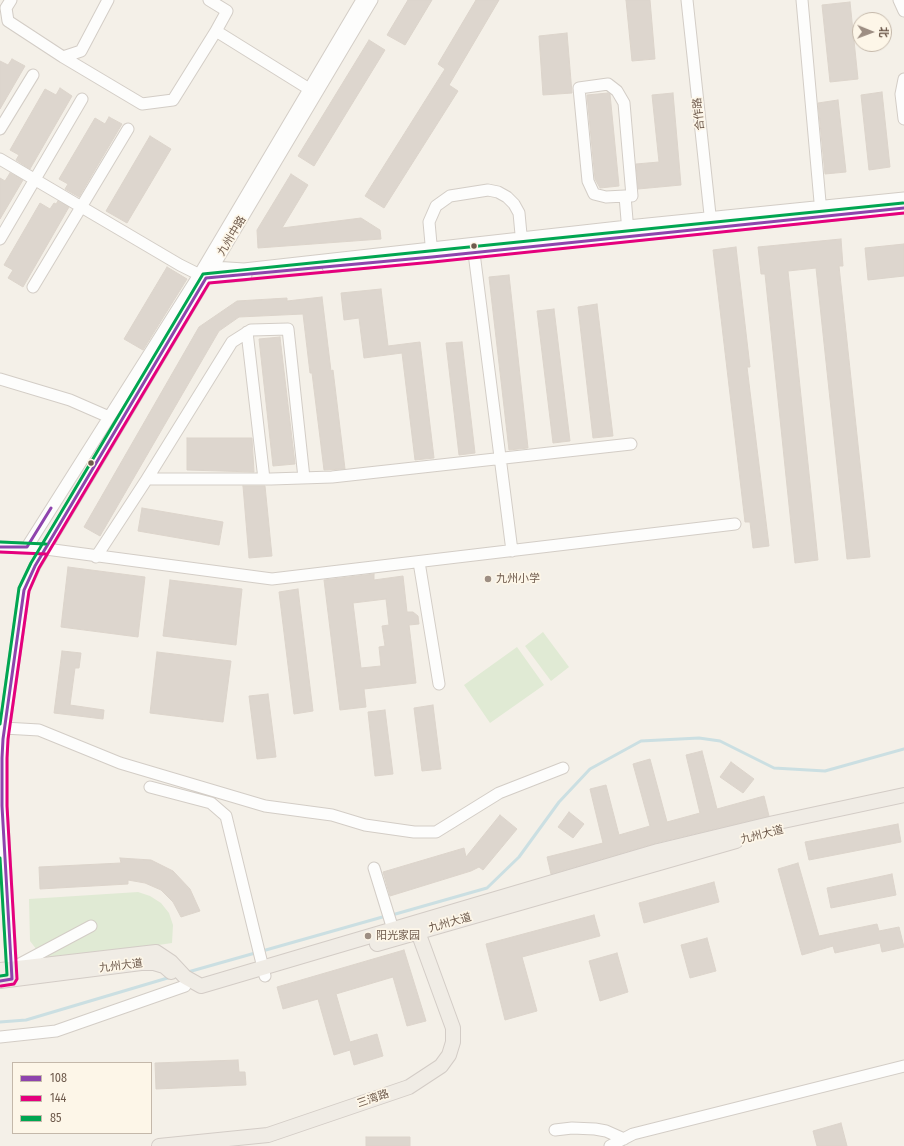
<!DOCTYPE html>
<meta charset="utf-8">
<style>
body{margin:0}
#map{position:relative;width:904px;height:1146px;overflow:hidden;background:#f4f0e8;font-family:"Fira Sans Condensed","Noto Sans SC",sans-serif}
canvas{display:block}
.legend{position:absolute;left:12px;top:1062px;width:140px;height:72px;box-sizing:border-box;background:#fdf6e8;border:1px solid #c4b8aa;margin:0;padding:5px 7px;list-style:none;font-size:12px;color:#6e5a4c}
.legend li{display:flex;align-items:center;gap:8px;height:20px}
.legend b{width:20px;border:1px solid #c4b8aa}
.north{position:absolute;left:852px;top:12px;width:40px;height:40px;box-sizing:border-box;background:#fdf6e8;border:1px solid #c4b8aa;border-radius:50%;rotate:91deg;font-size:11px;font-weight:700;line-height:16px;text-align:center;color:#6e5a4c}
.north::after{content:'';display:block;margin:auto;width:14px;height:18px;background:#9d8e83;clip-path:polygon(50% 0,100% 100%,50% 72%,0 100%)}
</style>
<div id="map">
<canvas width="904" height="1146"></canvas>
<ul class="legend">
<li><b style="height:5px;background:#8e44ad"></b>108</li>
<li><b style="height:5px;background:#e5007d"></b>144</li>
<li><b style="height:5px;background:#00a651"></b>85</li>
</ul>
<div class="north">北</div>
</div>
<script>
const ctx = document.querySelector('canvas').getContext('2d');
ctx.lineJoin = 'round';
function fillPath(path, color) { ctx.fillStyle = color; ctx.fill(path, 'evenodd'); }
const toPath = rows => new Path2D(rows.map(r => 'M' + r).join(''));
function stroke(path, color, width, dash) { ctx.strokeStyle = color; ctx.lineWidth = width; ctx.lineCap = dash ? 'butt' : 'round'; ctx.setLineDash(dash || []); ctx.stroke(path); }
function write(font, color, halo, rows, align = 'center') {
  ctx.font = font + ' "Fira Sans Condensed","Noto Sans SC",sans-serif'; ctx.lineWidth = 3.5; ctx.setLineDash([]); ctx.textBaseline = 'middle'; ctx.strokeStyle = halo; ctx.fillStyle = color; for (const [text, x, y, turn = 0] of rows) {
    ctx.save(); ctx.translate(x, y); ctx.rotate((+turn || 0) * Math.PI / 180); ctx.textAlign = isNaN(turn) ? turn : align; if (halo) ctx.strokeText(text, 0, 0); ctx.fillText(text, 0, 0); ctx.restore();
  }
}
fillPath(toPath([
 [543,632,569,667,551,681,525,646],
 [517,647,544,685,490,723,464,685],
 [138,892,150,896,161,903,169,913,173,925,172,943,56,960,40,954,30,941,29,899]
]), '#e0ead4');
stroke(toPath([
 [392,915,487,888,519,857,559,802,590,769,641,741,699,738,720,741,774,768,825,771,904,749],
 [188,972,386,916],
 [0,1022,26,1020,171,977]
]), '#cbdfe2', 3);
const building = toPath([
 [408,0,432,0,405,45,387,35,408,0],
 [476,0,499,0,449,85,458,91,384,208,365,196,445,69,438,64,476,0],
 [626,0,650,0,655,59,632,61,626,0],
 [850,2,858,79,830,82,822,5,850,2],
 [567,33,572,93,543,95,539,36,567,33],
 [369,40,385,50,314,166,298,156,369,40],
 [12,59,25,66,0,109,0,61,8,65,12,59],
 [60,88,72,96,30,169,16,160,19,155,10,150,45,89,56,95,60,88],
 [882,92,890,167,869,170,861,95,882,92],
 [608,93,610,94,619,186,600,188,595,179,587,95,608,93],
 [673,93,681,185,638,189,636,164,659,162,652,95,673,93],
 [838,100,846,172,825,174,818,103,838,100],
 [109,117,122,124,79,197,65,189,68,184,59,179,95,118,105,124,109,117],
 [150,136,171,149,127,223,106,211,150,136],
 [10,173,23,180,0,219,0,178,5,181,10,173],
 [291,174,308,185,282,228,361,218,380,230,381,239,258,248,257,230,291,174],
 [58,201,69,207,23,287,8,278,13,270,4,265,40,203,50,209,54,203,56,204,58,201],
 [841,239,843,266,839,266,870,557,847,559,816,268,788,271,818,560,795,563,765,274,761,274,758,247,841,239],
 [904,244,904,276,868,280,865,248,904,244],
 [736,247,750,367,747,367,769,546,753,548,750,522,745,522,713,250,736,247],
 [167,267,187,279,143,350,124,339,167,267],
 [509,275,528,448,509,450,489,277,509,275],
 [381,289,388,346,420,342,434,458,415,460,402,353,364,358,359,318,344,320,341,293,381,289],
 [322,297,331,371,333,370,345,469,324,470,312,373,310,373,303,314,239,317,219,331,100,536,84,527,199,327,237,301,287,298,287,301,322,297],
 [597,304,613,436,593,438,578,307,597,304],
 [554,309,570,441,553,443,537,311,554,309],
 [280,337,295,464,273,466,259,339,280,337],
 [462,342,475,453,459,455,446,343,462,342],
 [187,438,252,438,254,472,187,470,187,438],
 [243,486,265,486,272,556,249,558,243,486],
 [142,508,223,522,219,545,138,531,142,508],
 [68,567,145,577,138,637,61,627,68,567],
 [374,574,374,580,403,576,407,612,413,612,418,616,419,624,409,625,416,683,364,689,366,707,340,710,324,580,374,574],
 [386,599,389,625,382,626,385,646,379,647,381,666,361,668,353,603,386,599],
 [170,580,242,589,236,645,163,636,170,580],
 [298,589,313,711,294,714,279,592,298,589],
 [62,651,81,653,79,668,75,668,70,705,104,710,103,719,54,713,62,651],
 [157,652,231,661,223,722,150,713,157,652],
 [268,694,276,757,257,759,249,696,268,694],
 [433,705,441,769,422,771,414,708,433,705],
 [385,710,393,774,375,776,368,712,385,710],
 [702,751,717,809,764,796,769,816,656,843,551,874,547,857,603,843,590,789,606,785,619,835,650,826,633,764,650,759,667,822,700,813,686,755,702,751],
 [731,762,754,779,743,793,720,777,731,762],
 [569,812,584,824,573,838,558,827,569,812],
 [500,815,517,829,483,870,479,867,471,871,390,896,383,872,464,848,466,857,500,815],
 [898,824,901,842,809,860,805,842,898,824],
 [120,858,151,860,173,871,190,889,200,911,181,917,173,902,161,890,145,883,128,880,128,884,40,889,39,867,121,863,120,858],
 [798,863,819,936,877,924,879,931,899,927,904,947,882,952,880,943,835,953,833,946,802,955,778,869,798,863],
 [892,874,896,895,831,908,827,888,892,874],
 [714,882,719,902,644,923,639,903,714,882],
 [594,915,600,936,522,957,537,1011,505,1020,486,944,594,915],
 [707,938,716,971,690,978,681,945,707,938],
 [404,950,426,1021,407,1026,393,977,336,994,350,1042,377,1034,383,1056,354,1065,350,1050,334,1055,318,999,283,1009,277,987,404,950],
 [617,953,628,992,600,1001,589,961,617,953],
 [238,1060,239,1072,245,1072,246,1085,156,1089,155,1063,238,1060],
 [841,1123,847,1146,817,1146,813,1131,841,1123],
 [366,1137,410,1137,410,1146,366,1146,366,1137]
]);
fillPath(building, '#ddd6ce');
stroke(building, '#dcd4cb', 1);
const minor = toPath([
 [11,0,6,8,8,21,63,57,81,51,108,0],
 [209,0,227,11,216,31,314,92],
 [687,0,711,224],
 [802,0,821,213],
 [899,0,904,11],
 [63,57,142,104,173,100,216,31],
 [904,79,901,94,904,119],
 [0,129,33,75],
 [0,159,180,265,206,278],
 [625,196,632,196,624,103,617,91,608,84,579,88,588,181,594,194,606,197,625,196,628,232],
 [0,239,82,99],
 [474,253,512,551],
 [432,255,429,222,436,206,450,196,488,190,498,192,507,197,514,204,519,213,522,245],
 [205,265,213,267,244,269,628,226,904,198],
 [328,267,904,208],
 [206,278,246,275],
 [33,287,128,129],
 [247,332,264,479],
 [0,379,70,400,109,417],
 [147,479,232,342,251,330,288,329,304,478],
 [0,547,46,549,272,579,735,524],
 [27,547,199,275,362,0],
 [96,557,147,479,271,479,332,477,631,444],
 [419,562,439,684],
 [4,728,39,730,120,763,265,806,332,815,365,825,414,832,436,832,499,793,563,768],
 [150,787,211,803,226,816,265,976],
 [374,868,395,936],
 [16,966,91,926],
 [12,976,2,806,2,758,3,739,24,590,35,566,96,464,372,0],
 [0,1037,56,1031,185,986],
 [555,1130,572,1128,595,1129,606,1131,624,1139],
 [610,1146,633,1134,904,1066]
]);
const major = toPath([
 [377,944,736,841],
 [0,970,156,952,171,962,185,977,201,986,658,851,774,823,904,795],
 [0,981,141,963,154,963,164,966,171,972],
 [159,1146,268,1135,409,1087,441,1066,449,1055,453,1042,453,1028,418,932]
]);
stroke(minor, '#d3cdc6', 13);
stroke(major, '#d3ccc6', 16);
stroke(minor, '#fdfdfc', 11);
stroke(major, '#f0ece5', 14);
stroke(toPath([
 [206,278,432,257,904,208],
 [0,547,27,547,51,508],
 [0,981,12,979,2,806,2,758,3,739,24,590,35,566,206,278]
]), '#8e44ad', 3);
stroke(toPath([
 [0,552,46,554],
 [1,986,14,984,17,979,7,806,7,758,8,739,29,591,39,568,209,283,433,262,904,213]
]), '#e5007d', 3);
stroke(toPath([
 [0,542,46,544],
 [0,724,19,588,31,563,203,274,903,203],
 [0,858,7,975,0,976]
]), '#00a651', 3);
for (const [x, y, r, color] of [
 [474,246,3.5,"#6e5a4c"],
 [91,463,3.5,"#6e5a4c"],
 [488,579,4,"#9d8e83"],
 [368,936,4,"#9d8e83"]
]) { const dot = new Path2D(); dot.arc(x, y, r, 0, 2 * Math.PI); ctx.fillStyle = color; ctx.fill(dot); stroke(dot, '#fdf6e8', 1.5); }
write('11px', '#6e5a4c', '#fdf6e8', [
 ["合作路",699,114,-96],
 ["九州中路",232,236,-59],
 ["九州大道",762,835,-14],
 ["九州大道",450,923,-16],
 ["九州大道",121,966,-7],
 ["三湾路",373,1099,-19]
]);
write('11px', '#6e5a4c', '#fdf6e8', [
 ["九州小学",496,579],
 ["阳光家园",376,936]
], 'left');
</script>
